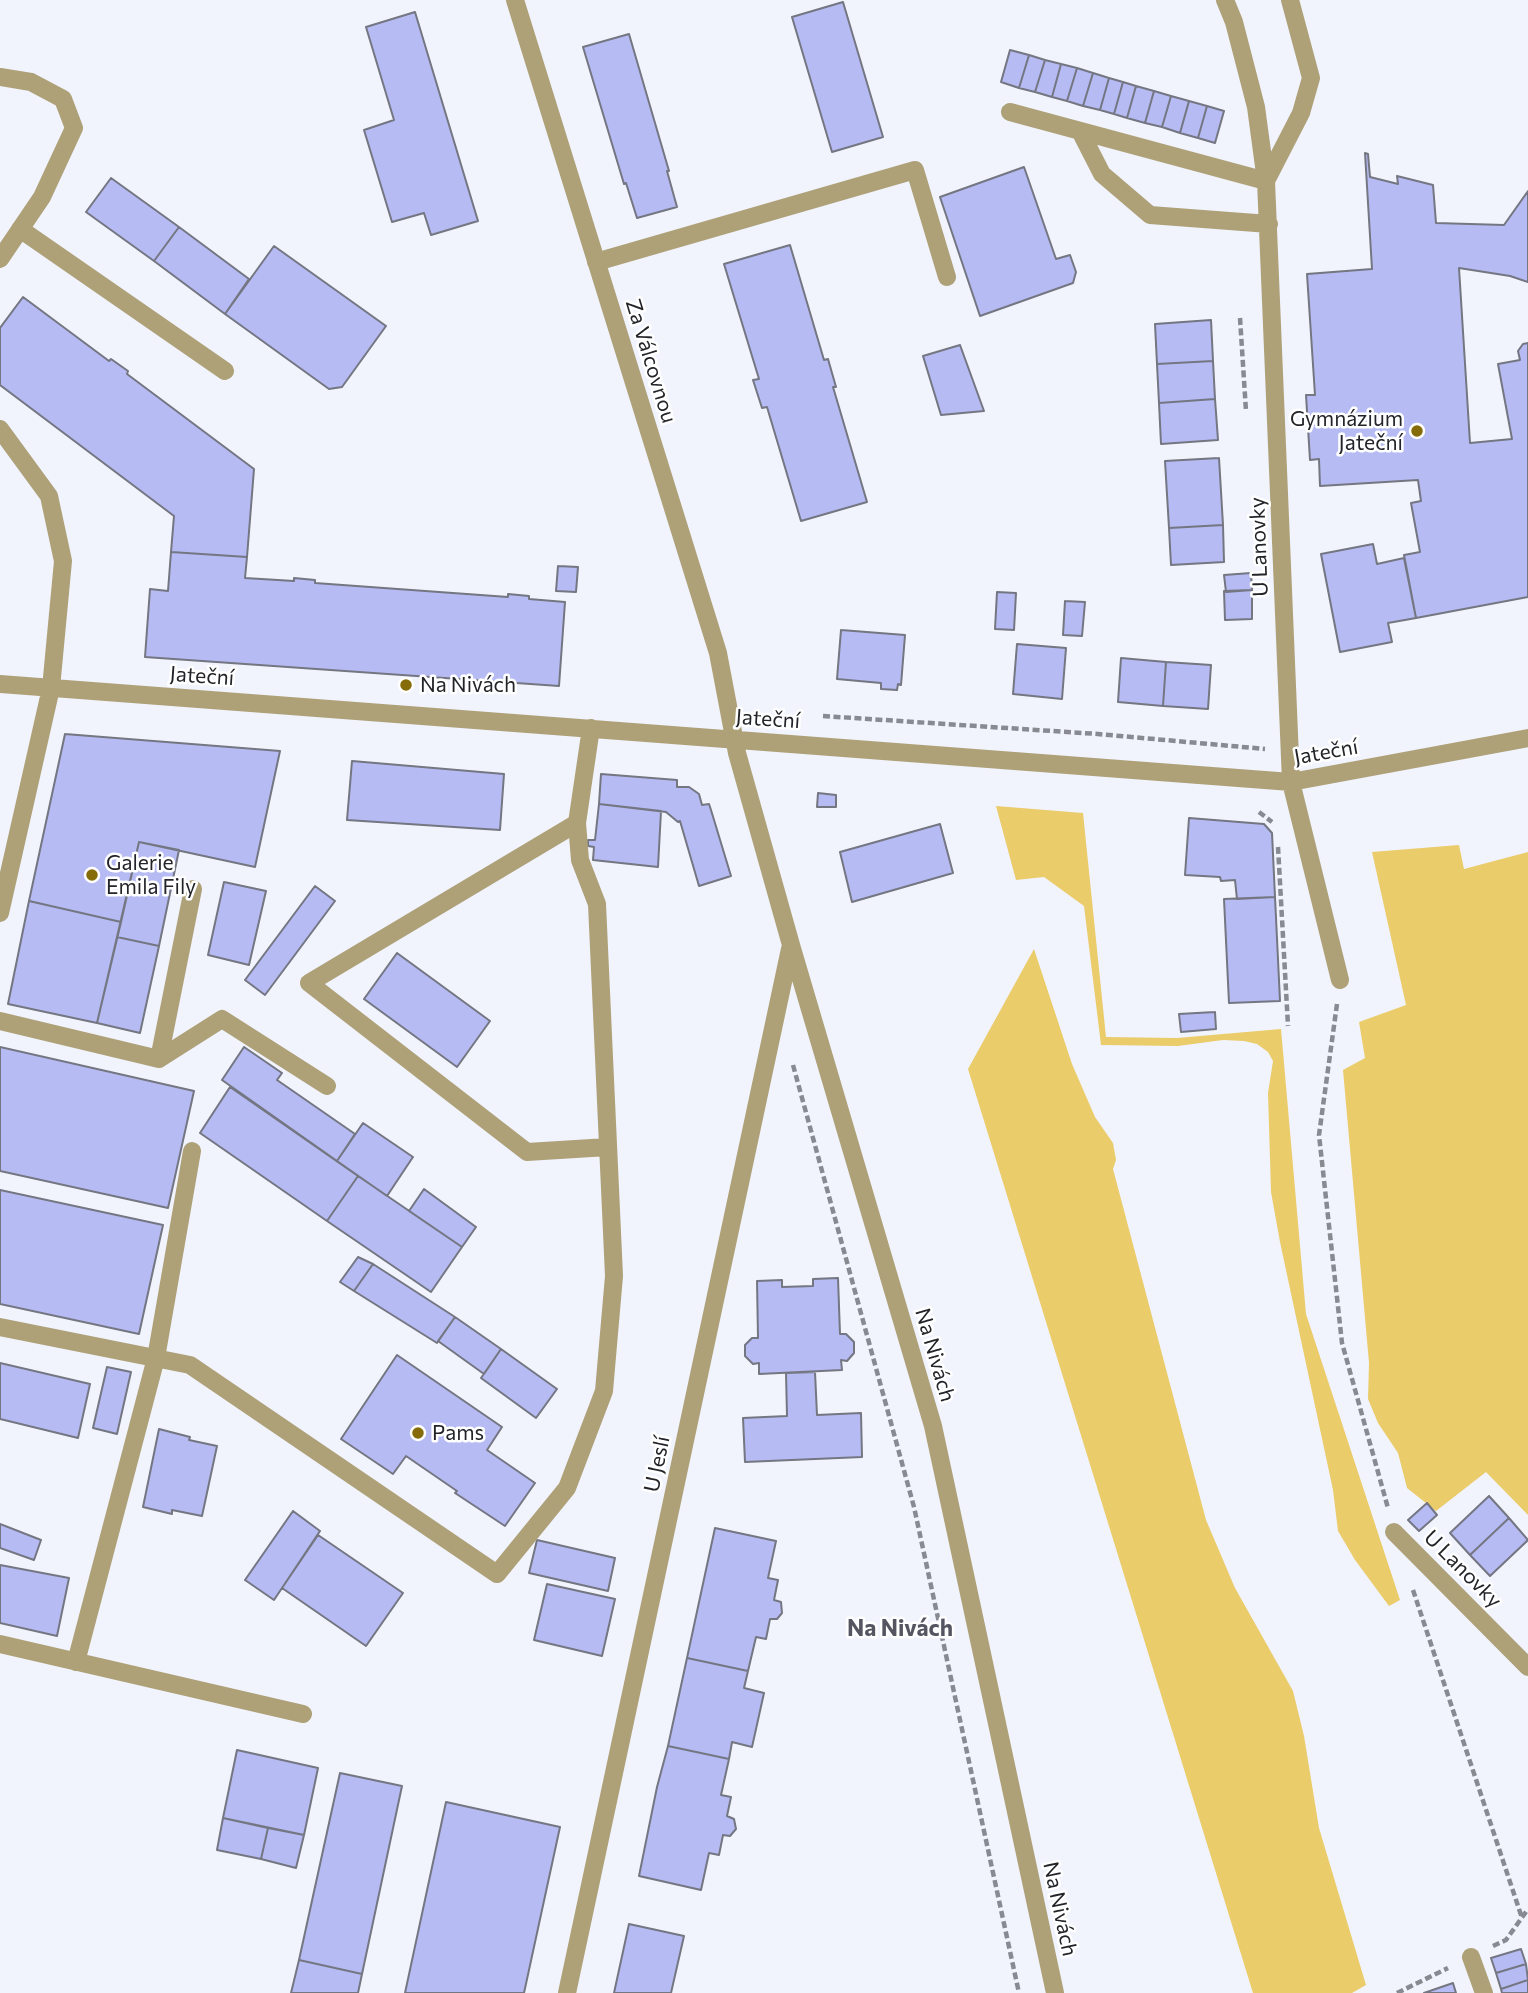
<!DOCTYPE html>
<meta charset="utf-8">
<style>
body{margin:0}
canvas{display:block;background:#f1f3fd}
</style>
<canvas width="1528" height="1993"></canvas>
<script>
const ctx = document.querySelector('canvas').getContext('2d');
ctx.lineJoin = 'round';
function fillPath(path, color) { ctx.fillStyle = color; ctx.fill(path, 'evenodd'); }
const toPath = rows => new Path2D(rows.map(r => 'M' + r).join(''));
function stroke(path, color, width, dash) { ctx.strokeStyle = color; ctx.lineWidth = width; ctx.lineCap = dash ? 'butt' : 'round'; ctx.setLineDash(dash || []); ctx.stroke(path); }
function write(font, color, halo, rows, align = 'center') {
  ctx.font = font + ' Commissioner,sans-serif'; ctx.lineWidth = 5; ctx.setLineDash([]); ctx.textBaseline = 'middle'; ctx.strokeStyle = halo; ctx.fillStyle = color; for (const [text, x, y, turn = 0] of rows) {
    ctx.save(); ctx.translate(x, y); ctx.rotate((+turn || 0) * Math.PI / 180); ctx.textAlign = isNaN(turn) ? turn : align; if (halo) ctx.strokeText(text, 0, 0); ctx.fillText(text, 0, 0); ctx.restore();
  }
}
fillPath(toPath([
 [996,806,1083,813,1106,1037,1177,1038,1281,1029,1306,1314,1400,1600,1389,1606,1355,1560,1338,1531,1333,1490,1280,1242,1271,1192,1268,1093,1273,1061,1268,1052,1257,1044,1244,1041,1223,1040,1178,1046,1101,1045,1084,906,1044,877,1016,880],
 [1459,845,1464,869,1528,852,1528,1515,1486,1472,1436,1511,1407,1488,1398,1453,1378,1423,1368,1399,1369,1363,1343,1070,1365,1058,1359,1022,1406,1005,1372,852],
 [1034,949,1072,1064,1095,1117,1113,1143,1116,1160,1113,1169,1206,1520,1235,1588,1293,1691,1304,1736,1319,1828,1366,1985,1352,1993,1253,1993,968,1069]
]), '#ebcc6b');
const building = toPath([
 [843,2,883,137,832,152,792,17,843,2],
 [415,12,478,221,431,235,424,213,392,222,364,130,394,120,366,27,415,12],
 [629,34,669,171,667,171,677,207,637,218,626,183,624,184,583,47,629,34],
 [1010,50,1029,55,1019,88,1001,82,1010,50],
 [1029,55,1045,60,1035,92,1019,88,1029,55],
 [1045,60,1061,64,1052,97,1035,92,1045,60],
 [1061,64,1077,68,1067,101,1052,97,1061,64],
 [1077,68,1093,73,1083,106,1067,101,1077,68],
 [1093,73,1109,78,1100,110,1083,106,1093,73],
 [1109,78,1123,82,1114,114,1100,110,1109,78],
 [1123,82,1136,86,1127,118,1114,114,1123,82],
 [1136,86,1154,91,1145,123,1127,118,1136,86],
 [1154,91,1171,96,1162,127,1145,123,1154,91],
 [1171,96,1189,101,1180,133,1162,127,1171,96],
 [1189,101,1207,106,1198,138,1180,133,1189,101],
 [1207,106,1224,111,1215,143,1198,138,1207,106],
 [1365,153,1368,154,1370,177,1398,184,1397,176,1433,185,1436,223,1504,225,1528,191,1528,282,1510,276,1459,268,1470,443,1512,439,1498,364,1520,360,1518,351,1523,344,1528,343,1528,597,1416,618,1404,555,1420,552,1411,503,1421,501,1418,480,1320,486,1319,459,1310,460,1306,395,1315,395,1307,274,1372,269,1365,153],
 [1024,167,1056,259,1070,255,1076,272,1073,283,980,316,940,197,1024,167],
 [111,178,179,227,154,261,86,212,111,178],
 [179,227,249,279,225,314,154,261,179,227],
 [790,245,824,360,828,359,836,387,833,387,867,502,801,521,767,407,762,408,753,380,759,379,724,264,790,245],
 [274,246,386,326,342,387,329,389,225,314,274,246],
 [23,297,109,361,111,359,128,371,127,374,254,469,247,557,171,552,174,516,0,385,0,328,23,297],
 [1211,320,1213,361,1157,364,1155,324,1211,320],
 [960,345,984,411,941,415,923,356,960,345],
 [1213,361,1215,399,1159,403,1157,364,1213,361],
 [1215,399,1218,440,1161,444,1159,403,1215,399],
 [1219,458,1223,525,1169,528,1165,461,1219,458],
 [1223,525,1224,562,1171,565,1169,528,1223,525],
 [1373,544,1377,564,1404,558,1416,618,1388,623,1392,642,1340,652,1321,554,1373,544],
 [171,552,247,557,245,578,294,581,294,578,315,580,315,583,508,597,508,594,529,596,529,599,565,602,559,686,145,657,150,589,168,591,171,552],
 [558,566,578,567,576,592,556,591,558,566],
 [1251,573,1252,590,1226,592,1224,575,1251,573],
 [1252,590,1252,619,1225,620,1224,591,1252,590],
 [997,592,1016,593,1014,630,995,629,997,592],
 [1065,601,1085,602,1082,636,1063,635,1065,601],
 [841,630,905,635,901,685,898,684,897,690,881,689,881,683,837,679,841,630],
 [1017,644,1066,648,1062,699,1013,694,1017,644],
 [1121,658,1166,662,1163,706,1118,702,1121,658],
 [1166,662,1211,665,1208,709,1163,706,1166,662],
 [65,734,280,751,255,867,139,842,121,922,29,901,65,734],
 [352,761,504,774,500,830,347,820,352,761],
 [601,774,677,780,677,787,689,787,699,794,702,805,709,804,711,810,731,876,699,886,680,821,678,822,666,812,599,804,601,774],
 [818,793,836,795,836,807,817,807,818,793],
 [599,804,661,811,658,867,593,860,594,847,588,846,588,840,595,840,599,804],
 [1189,818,1264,824,1272,833,1275,897,1237,899,1235,880,1221,881,1220,877,1185,875,1189,818],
 [940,824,953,873,852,902,840,852,940,824],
 [139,842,179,850,159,946,117,937,139,842],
 [224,882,266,891,249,965,208,955,224,882],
 [315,886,335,901,265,995,245,980,315,886],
 [1275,897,1280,1001,1229,1003,1224,899,1275,897],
 [29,901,121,922,97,1023,8,1004,29,901],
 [117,937,159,946,140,1033,97,1023,117,937],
 [397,953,490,1021,457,1067,364,999,397,953],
 [1215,1012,1216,1029,1181,1032,1179,1014,1215,1012],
 [0,1047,194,1091,168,1208,0,1171,0,1047],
 [244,1047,282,1073,277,1080,355,1134,337,1161,222,1080,244,1047],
 [230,1087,358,1176,327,1221,200,1133,230,1087],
 [363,1123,413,1157,387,1196,337,1161,363,1123],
 [358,1176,462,1247,431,1292,327,1221,358,1176],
 [424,1189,476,1227,462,1247,409,1211,424,1189],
 [0,1190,163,1225,139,1334,0,1304,0,1190],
 [358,1257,373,1264,354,1291,340,1282,358,1257],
 [373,1264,455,1317,437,1343,354,1291,373,1264],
 [838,1278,840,1334,846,1334,854,1342,854,1353,847,1361,841,1360,842,1370,759,1374,759,1363,753,1364,745,1356,745,1345,752,1338,758,1338,757,1281,782,1280,782,1287,813,1286,813,1279,838,1278],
 [455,1317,501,1349,484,1374,438,1341,455,1317],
 [501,1349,557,1389,536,1418,481,1378,501,1349],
 [397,1355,502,1427,487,1450,535,1483,505,1526,455,1493,457,1491,406,1456,393,1474,341,1439,397,1355],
 [0,1363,90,1384,78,1438,0,1419,0,1363],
 [107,1367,131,1372,117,1434,93,1428,107,1367],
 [815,1372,817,1415,861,1413,862,1457,745,1462,743,1418,787,1416,786,1373,815,1372],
 [159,1429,190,1437,189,1440,217,1446,202,1516,172,1510,172,1514,143,1507,159,1429],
 [1489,1496,1509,1518,1470,1555,1450,1533,1489,1496],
 [1427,1503,1437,1515,1419,1531,1408,1520,1427,1503],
 [293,1511,320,1531,274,1600,245,1580,293,1511],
 [1509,1518,1528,1540,1490,1576,1470,1555,1509,1518],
 [0,1524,41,1540,34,1560,0,1548,0,1524],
 [715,1528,776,1541,768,1578,778,1580,774,1600,781,1602,782,1613,777,1619,770,1619,766,1639,756,1637,748,1671,687,1658,715,1528],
 [318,1535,403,1593,366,1646,282,1588,318,1535],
 [537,1540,615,1558,608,1591,529,1573,537,1540],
 [0,1565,69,1578,57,1636,0,1623,0,1565],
 [547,1584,615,1599,602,1656,534,1640,547,1584],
 [687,1658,748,1671,744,1688,764,1693,752,1747,732,1742,729,1759,668,1746,687,1658],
 [668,1746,729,1759,721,1795,731,1797,727,1816,734,1819,736,1829,730,1836,723,1835,719,1855,709,1853,701,1890,639,1876,657,1787,668,1746],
 [237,1750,318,1768,304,1835,223,1818,237,1750],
 [340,1773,402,1786,362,1974,299,1960,340,1773],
 [446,1802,560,1827,524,1993,405,1993,446,1802],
 [223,1818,268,1828,261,1859,217,1850,223,1818],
 [268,1828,304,1835,296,1868,261,1859,268,1828],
 [629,1924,684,1936,671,1993,614,1993,629,1924],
 [1521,1949,1526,1964,1496,1973,1491,1958,1521,1949],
 [299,1960,362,1974,358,1993,291,1993,299,1960],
 [1526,1964,1528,1980,1501,1989,1496,1973,1526,1964],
 [1528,1980,1528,1993,1502,1993,1501,1989,1528,1980],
 [1453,1983,1456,1993,1424,1993,1453,1983]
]);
fillPath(building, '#b6bcf3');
stroke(building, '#747682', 2);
stroke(toPath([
 [1240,318,1246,411],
 [823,716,1098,734,1265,749],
 [1259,812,1272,822],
 [1278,847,1288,1026],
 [1337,1004,1319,1135,1342,1343,1388,1508],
 [793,1065,914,1507,1019,1993],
 [1413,1590,1522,1918],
 [1493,1946,1506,1940,1528,1909],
 [1397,1993,1448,1968]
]), '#888a91', 4.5, [7, 3.5]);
stroke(toPath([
 [515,0,718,653,737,753,791,945,933,1426,1055,1993],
 [1225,0,1234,22,1256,107,1266,181,1291,782,1340,980],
 [0,77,31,82,63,99,74,128,42,197,0,259],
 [1010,112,1266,181,1301,113,1311,78,1290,0],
 [1080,131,1102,174,1150,215,1269,224],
 [20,229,225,371],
 [596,262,915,170,947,277],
 [0,429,49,496,63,561,51,688,0,913],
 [0,684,1291,782,1528,738],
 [577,823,309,983,527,1152,608,1147],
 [0,1021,159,1059,193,889],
 [159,1059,222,1019,327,1086],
 [0,1327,190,1365,497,1574,567,1488,604,1391,614,1276,597,904,580,860,577,823,591,728],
 [1394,1532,1528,1667],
 [0,1644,303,1714],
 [76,1662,156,1358,192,1151],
 [1471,1957,1484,1993],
 [567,1993,790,949]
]), '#aea178', 18);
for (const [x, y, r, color] of [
 [1417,431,7,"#866c09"],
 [406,685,7,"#866c09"],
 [92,875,7,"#866c09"],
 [418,1433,7,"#866c09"]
]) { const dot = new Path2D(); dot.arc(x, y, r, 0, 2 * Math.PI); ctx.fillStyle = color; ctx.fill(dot); stroke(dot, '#fff', 2.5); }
write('21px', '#232429', '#fff', [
 ["Za Válcovnou",651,361,73],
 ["U Lanovky",1259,547,-92],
 ["Jateční",202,676,4],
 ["Jateční",768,719,4],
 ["Jateční",1326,752,-10],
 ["Na Nivách",935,1355,74],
 ["U Jeslí",657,1464,-78],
 ["U Lanovky",1463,1569,45],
 ["Na Nivách",1060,1909,78]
]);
write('21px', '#232429', '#fff', [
 ["Gymnázium",1403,419,"right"],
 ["Jateční",1403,443,"right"],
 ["Na Nivách",420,685],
 ["Galerie",106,863],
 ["Emila Fily",106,887],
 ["Pams",432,1433]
], 'left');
write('bold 23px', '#545560', '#fff', [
 ["Na Nivách",900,1628]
]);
</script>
